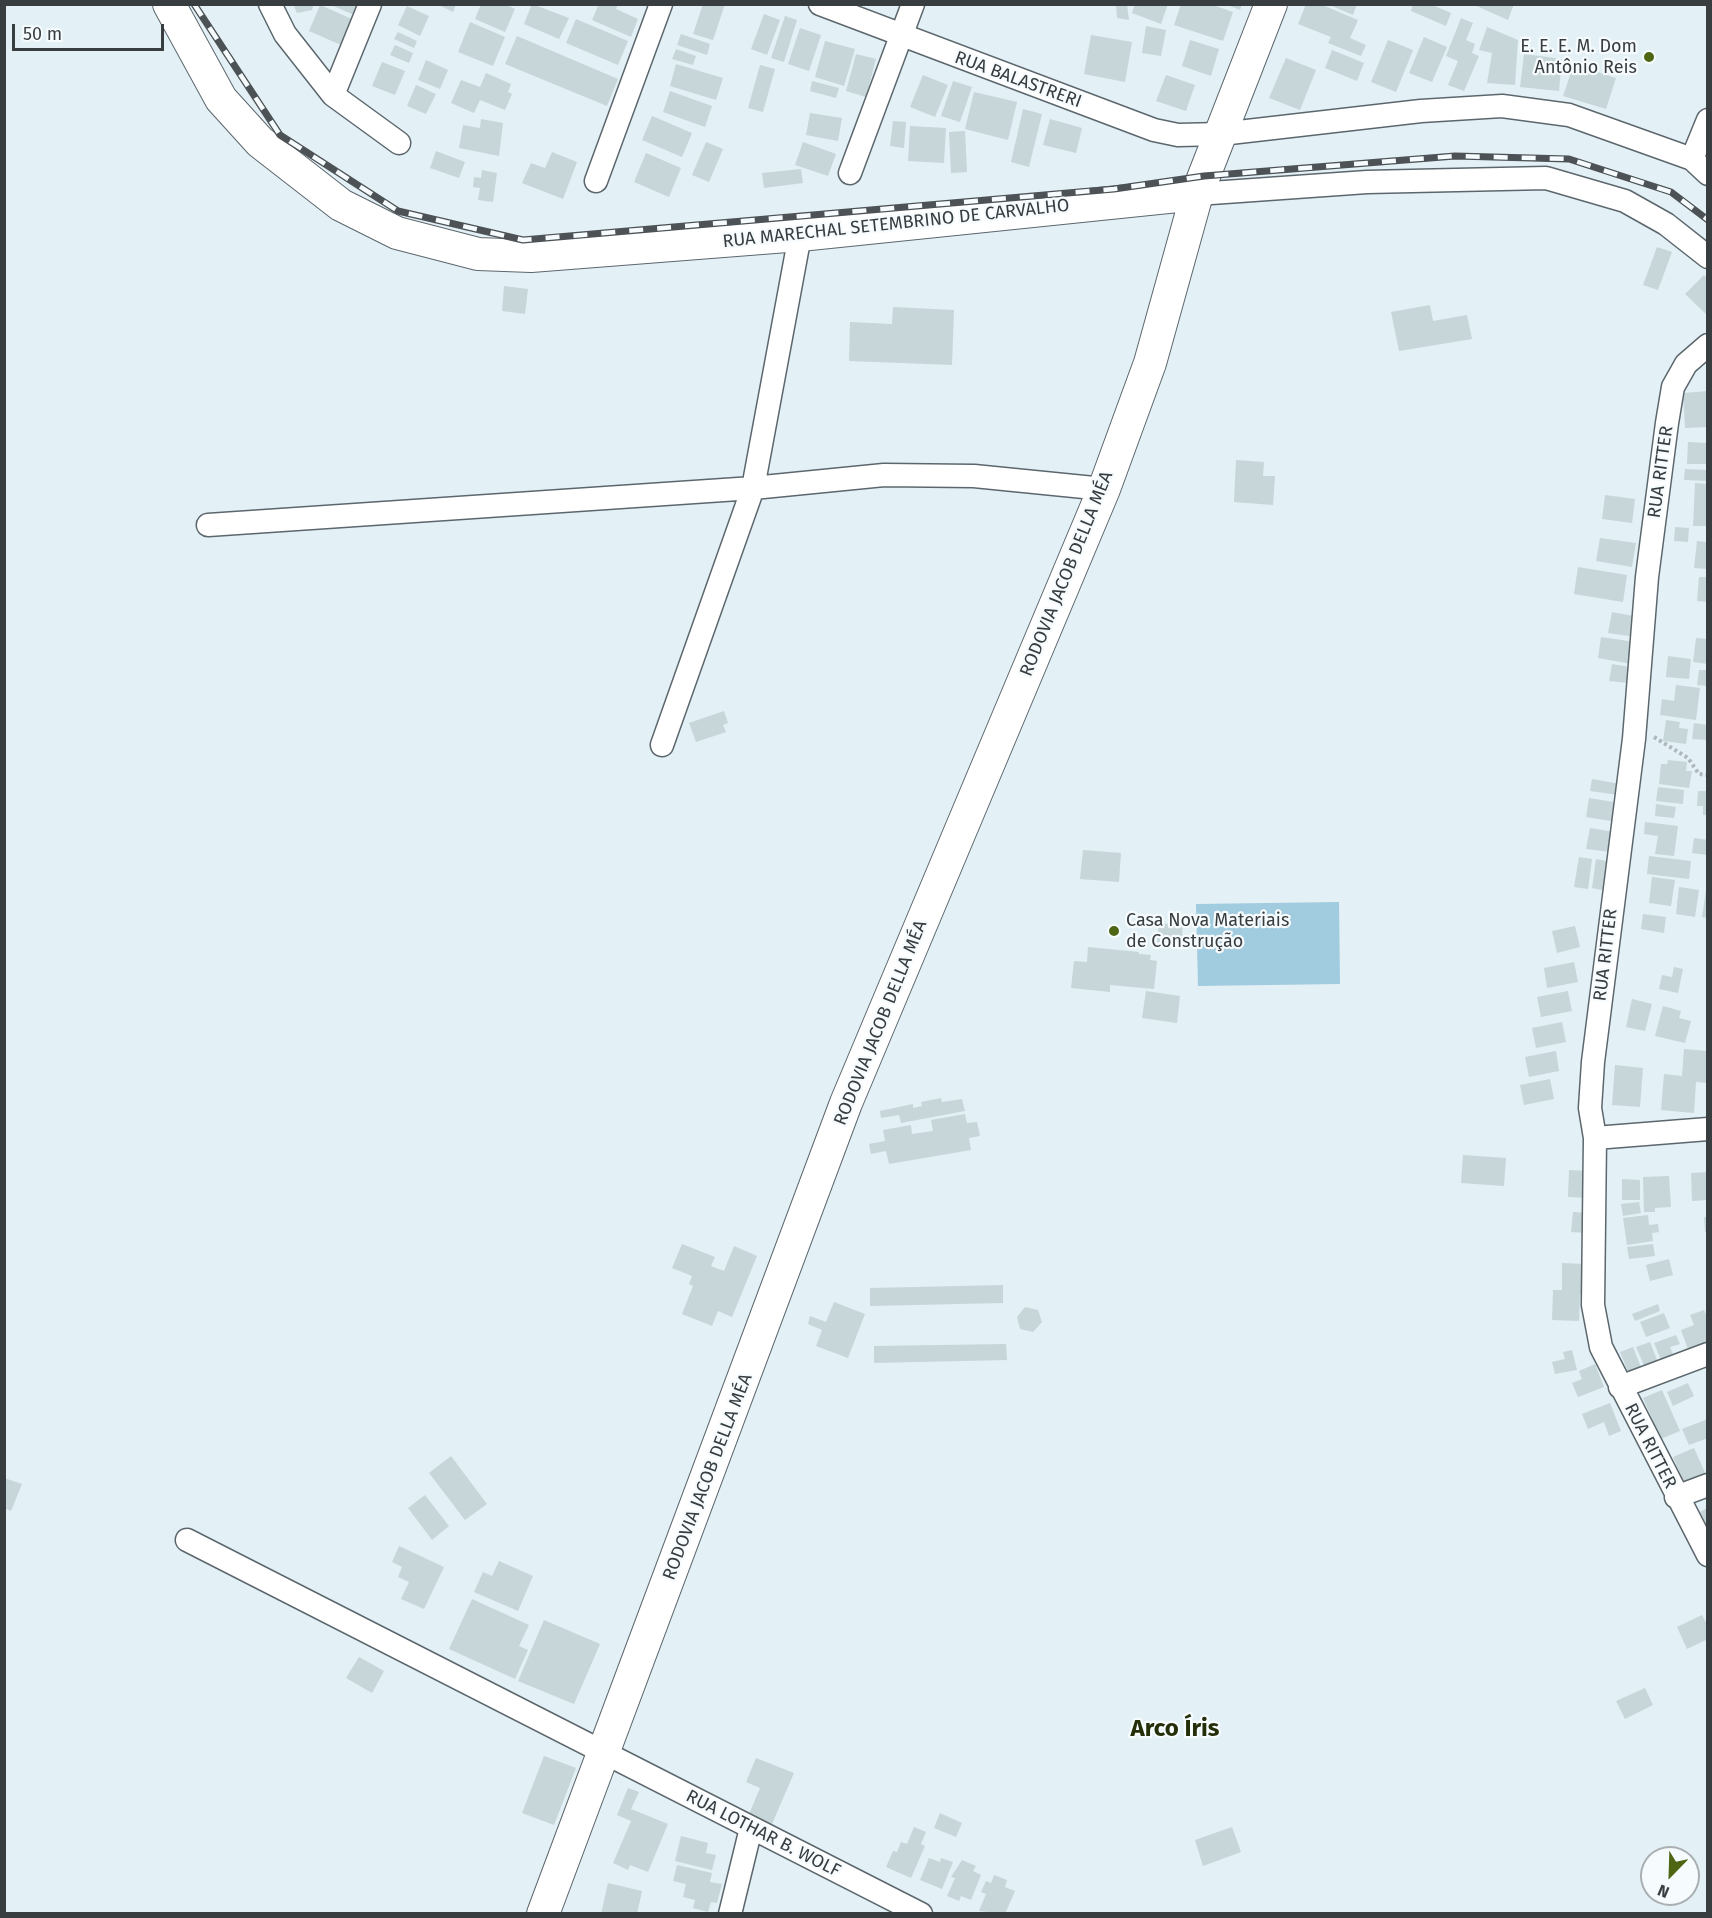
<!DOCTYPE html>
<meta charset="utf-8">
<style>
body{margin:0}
#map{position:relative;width:1712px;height:1918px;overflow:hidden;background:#e3f0f6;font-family:"Fira Sans",sans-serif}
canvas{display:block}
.frame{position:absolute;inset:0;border:6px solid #383d3f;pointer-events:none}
.north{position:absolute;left:1640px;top:1846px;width:60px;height:60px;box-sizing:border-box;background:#f6fbfe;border:2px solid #aaafb2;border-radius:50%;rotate:203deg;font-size:16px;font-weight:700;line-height:24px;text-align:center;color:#383d3f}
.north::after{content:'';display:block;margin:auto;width:21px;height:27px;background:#4e6513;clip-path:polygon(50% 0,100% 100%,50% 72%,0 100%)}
.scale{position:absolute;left:12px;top:24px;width:152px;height:27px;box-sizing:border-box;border:3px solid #383d3f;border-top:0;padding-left:8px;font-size:18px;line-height:21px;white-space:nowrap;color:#383d3f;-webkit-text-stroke:4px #f6fbfe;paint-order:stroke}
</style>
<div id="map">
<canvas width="1712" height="1918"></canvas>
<div class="frame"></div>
<div class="north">N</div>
<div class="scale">50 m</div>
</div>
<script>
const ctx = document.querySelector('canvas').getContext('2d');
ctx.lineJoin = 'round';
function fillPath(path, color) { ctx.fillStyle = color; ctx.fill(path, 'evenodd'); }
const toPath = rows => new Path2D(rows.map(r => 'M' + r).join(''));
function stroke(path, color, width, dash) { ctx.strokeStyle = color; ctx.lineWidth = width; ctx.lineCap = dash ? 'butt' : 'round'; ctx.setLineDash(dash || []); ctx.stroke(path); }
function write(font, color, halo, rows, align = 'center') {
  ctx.font = font + ' "Fira Sans",sans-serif'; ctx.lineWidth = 4.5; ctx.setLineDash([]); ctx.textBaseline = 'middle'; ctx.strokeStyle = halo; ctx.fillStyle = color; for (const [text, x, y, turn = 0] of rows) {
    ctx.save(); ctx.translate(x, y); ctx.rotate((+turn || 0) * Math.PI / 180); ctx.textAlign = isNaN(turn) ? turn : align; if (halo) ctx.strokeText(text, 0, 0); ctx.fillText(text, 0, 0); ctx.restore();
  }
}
fillPath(toPath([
 [1339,902,1340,984,1198,986,1196,904]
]), '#a1cbde');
fillPath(toPath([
 [293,4,314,4,312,10,297,13],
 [437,4,456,4,453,12],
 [481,4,505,4,515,9,505,32,475,19],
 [532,4,569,18,559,39,524,24],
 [599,4,618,4,616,9,638,19,631,37,592,20],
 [703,4,725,4,713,40,693,34],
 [1116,4,1127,4,1129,20,1117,18],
 [1135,4,1168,4,1161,24,1132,13],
 [1181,4,1210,4,1233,12,1223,41,1174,25],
 [1225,4,1242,4,1240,10],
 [1306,4,1320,4,1358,20,1350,38,1366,45,1361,56,1328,43,1331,37,1298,24],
 [1327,4,1357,4,1353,15],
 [1413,4,1430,4,1451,13,1446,26,1411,11],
 [1472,4,1514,4,1508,20],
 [320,5,352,19,341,45,309,31],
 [331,5,358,5,354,15],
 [407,6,429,16,420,36,398,25],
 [764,14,780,20,767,55,751,49],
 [785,16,797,20,784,62,771,58],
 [1461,18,1473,23,1466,40,1475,44,1472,53,1479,56,1464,91,1448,85,1458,61,1446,56],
 [576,19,628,41,618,65,566,43],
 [470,22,505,37,493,66,458,52],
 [1146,26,1166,30,1161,56,1142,53],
 [1487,27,1518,40,1515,85,1487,83,1492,53,1479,50],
 [800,28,821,35,809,71,788,64],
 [398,32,417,41,414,48,394,39],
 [681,34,710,44,707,55,677,45],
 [1091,35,1132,42,1125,82,1084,74],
 [517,36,618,79,607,106,505,64],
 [1424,37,1447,47,1432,82,1409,73],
 [1190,40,1219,49,1211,76,1182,66],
 [1388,40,1413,50,1396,92,1371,82],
 [825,41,855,49,844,86,815,77],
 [395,45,413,53,409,63,390,55],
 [676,49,696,56,693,65,672,59],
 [1332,50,1364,63,1357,81,1325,68],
 [856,54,876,59,866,97,846,91],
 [1524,54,1562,59,1559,91,1520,87],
 [1286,58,1316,70,1300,110,1269,98],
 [426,60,448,70,440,89,418,80],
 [382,62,405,71,395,95,372,86],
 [676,64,723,78,716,100,670,86],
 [1574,64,1616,78,1606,109,1563,96],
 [760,65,775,69,763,112,748,108],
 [486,73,511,84,508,92,512,94,505,110,480,100,474,113,451,103,461,80,480,87],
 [923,75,948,85,935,117,910,107],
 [1166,75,1195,85,1186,111,1156,101],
 [812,81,839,88,836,98,810,91],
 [953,81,972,87,960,122,941,116],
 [416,85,436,94,426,114,407,106],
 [670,91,712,106,705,127,663,112],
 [974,92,1017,102,1008,140,965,129],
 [1023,109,1042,114,1029,167,1011,162],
 [810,113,842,118,838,141,806,135],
 [652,116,692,133,682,157,642,140],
 [481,119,503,123,499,156,459,148,463,125,480,128],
 [1050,119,1082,128,1076,153,1043,145],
 [893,121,906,122,904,148,890,146],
 [910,126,946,128,944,163,908,161],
 [965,131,967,172,951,173,949,132],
 [706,142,723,149,709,182,692,175],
 [803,142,836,154,828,176,795,165],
 [436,151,465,162,459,178,430,168],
 [552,152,577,162,563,199,522,183,531,163,545,168],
 [646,153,681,168,669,197,634,182],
 [801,169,803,183,764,188,762,173],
 [482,170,497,173,493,202,478,200,480,188,473,187,474,177,481,178],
 [1657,247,1672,252,1658,290,1643,285],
 [1704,275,1708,279,1708,316,1685,294],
 [504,286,528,289,525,314,502,311],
 [1430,305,1433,321,1467,315,1472,339,1399,351,1391,312],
 [893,307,954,310,952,365,849,361,850,322,892,324],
 [1708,391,1708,427,1685,428,1683,393],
 [1688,442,1708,443,1708,464,1687,464],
 [1236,460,1264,462,1263,476,1275,476,1273,505,1234,502],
 [1685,469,1708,470,1708,481,1684,480],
 [1695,483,1708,484,1708,526,1693,526],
 [1605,495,1635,499,1632,523,1602,519],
 [1675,527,1689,528,1688,542,1674,541],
 [1600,538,1636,543,1632,567,1596,561],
 [1697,541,1708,542,1708,569,1694,568],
 [1578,567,1627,575,1623,602,1574,594],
 [1699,577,1708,577,1708,602,1697,601],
 [1612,612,1639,617,1636,637,1608,633],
 [1601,637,1635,642,1632,664,1598,658],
 [1696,638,1708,639,1708,664,1693,662],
 [1668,656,1691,659,1689,679,1666,677],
 [1612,664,1630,667,1628,683,1609,681],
 [1699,670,1708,670,1708,686,1697,685],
 [1676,685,1700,688,1696,720,1660,715,1662,699,1674,701],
 [724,711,728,723,723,725,726,732,696,742,689,723],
 [1666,720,1680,722,1679,728,1688,729,1686,744,1663,741],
 [1694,723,1708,725,1708,740,1692,739],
 [1668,760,1687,762,1686,771,1692,771,1689,788,1659,784,1661,764,1667,764],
 [1592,779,1620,784,1619,795,1590,791],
 [1658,787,1684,790,1683,804,1656,801],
 [1698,791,1708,791,1708,815,1703,815,1703,806,1697,806],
 [1589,798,1620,803,1617,822,1586,817],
 [1656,804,1676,807,1674,818,1655,816],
 [1645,822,1678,826,1674,856,1655,854,1658,836,1644,834],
 [1590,828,1614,832,1611,852,1586,849],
 [1694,838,1708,840,1708,855,1692,853],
 [1083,850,1121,853,1119,882,1080,879],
 [1649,856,1691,861,1689,879,1647,874],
 [1579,857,1592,859,1588,889,1574,887],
 [1596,859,1611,862,1607,891,1592,888],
 [1652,877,1675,880,1671,906,1649,903],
 [1679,887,1699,890,1695,917,1676,914],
 [1706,890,1708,890,1708,918,1702,917],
 [1643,914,1666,917,1664,933,1641,929],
 [1159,923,1183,925,1181,944,1157,942],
 [1575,926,1580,947,1557,953,1552,931],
 [1088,947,1139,952,1139,954,1151,955,1150,960,1157,961,1154,989,1110,985,1110,992,1071,988,1074,961,1087,962],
 [1574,962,1578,982,1547,988,1544,968],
 [1674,967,1683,969,1678,993,1659,989,1662,975,1672,977],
 [1146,991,1180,996,1177,1023,1142,1018],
 [1568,991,1572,1011,1541,1017,1537,997],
 [1632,999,1652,1004,1645,1031,1626,1027],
 [1663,1006,1681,1011,1679,1018,1691,1021,1685,1043,1655,1036],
 [1562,1022,1566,1042,1536,1048,1532,1028],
 [1684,1049,1708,1051,1708,1083,1696,1082,1694,1113,1661,1110,1664,1074,1682,1076],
 [1556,1051,1559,1071,1529,1077,1525,1057],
 [1615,1065,1643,1068,1640,1107,1612,1105],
 [1550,1079,1554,1099,1524,1105,1520,1085],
 [941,1098,942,1102,962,1099,965,1111,901,1123,899,1115,881,1118,880,1111,913,1104,913,1108,922,1106,921,1102],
 [965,1114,967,1123,977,1122,980,1136,969,1138,971,1150,889,1164,886,1151,871,1154,869,1144,885,1141,883,1130,911,1125,912,1134,933,1131,931,1120],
 [1463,1155,1506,1158,1504,1186,1461,1183],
 [1569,1170,1587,1171,1587,1198,1568,1197],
 [1708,1172,1708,1200,1692,1201,1691,1173],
 [1669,1176,1671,1207,1655,1208,1655,1212,1644,1212,1643,1177],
 [1622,1179,1640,1180,1640,1200,1622,1200],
 [1639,1202,1641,1213,1623,1216,1621,1204],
 [1573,1212,1590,1213,1589,1233,1571,1232],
 [1648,1215,1649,1225,1658,1224,1659,1232,1652,1233,1653,1241,1627,1245,1623,1218],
 [1704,1217,1708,1217,1708,1231,1705,1232],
 [682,1244,715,1257,711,1266,724,1271,734,1246,757,1256,732,1317,718,1311,712,1326,682,1314,693,1286,689,1284,692,1276,672,1268],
 [1653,1244,1655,1256,1629,1259,1627,1247],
 [1669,1259,1673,1275,1650,1281,1646,1265],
 [1562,1263,1585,1264,1584,1295,1580,1295,1579,1321,1552,1320,1553,1290,1562,1290],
 [1003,1285,1003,1303,870,1306,870,1288],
 [834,1302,865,1314,848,1358,816,1346,822,1330,808,1324,810,1316,826,1322],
 [1658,1304,1660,1311,1635,1321,1632,1314],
 [1025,1307,1038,1310,1042,1322,1033,1332,1020,1329,1017,1317],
 [1704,1310,1708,1319,1708,1346,1689,1352,1681,1330,1694,1325,1690,1315],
 [1664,1313,1670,1328,1646,1337,1640,1322],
 [1676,1335,1680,1344,1670,1347,1675,1360,1663,1365,1654,1343],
 [1650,1342,1659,1365,1646,1370,1636,1347],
 [1006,1344,1007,1360,874,1363,874,1346],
 [1633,1347,1643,1372,1630,1376,1620,1352],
 [1572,1350,1577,1370,1555,1374,1552,1362,1565,1359,1563,1352],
 [1595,1364,1604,1387,1578,1397,1572,1383,1582,1379,1579,1371],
 [1688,1383,1694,1396,1673,1406,1667,1392],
 [1662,1390,1680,1431,1661,1439,1643,1398],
 [1610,1403,1621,1431,1609,1436,1604,1422,1588,1429,1582,1414],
 [1708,1419,1708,1438,1689,1445,1682,1429],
 [1694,1448,1707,1477,1685,1486,1673,1457],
 [451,1456,487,1504,465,1520,429,1473],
 [4,1478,22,1484,11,1511,4,1508],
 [425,1495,449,1526,432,1540,408,1508],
 [1707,1508,1707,1530,1700,1512],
 [399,1546,444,1567,424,1609,401,1599,409,1582,398,1577,402,1567,392,1562],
 [499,1561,533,1576,518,1611,474,1592,483,1572,492,1576],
 [472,1599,529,1625,519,1646,528,1650,515,1679,449,1649],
 [1702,1615,1708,1626,1708,1639,1687,1649,1677,1627],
 [544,1620,600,1644,574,1704,518,1681],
 [359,1657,384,1671,372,1693,346,1678],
 [1645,1688,1653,1705,1625,1719,1616,1701],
 [544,1756,576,1768,554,1825,522,1813],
 [756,1758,794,1773,772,1824,749,1814,760,1788,746,1782],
 [628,1788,639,1792,631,1809,668,1824,648,1872,630,1865,628,1870,613,1863,631,1821,617,1815],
 [940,1813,962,1823,956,1837,934,1828],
 [914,1827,926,1832,921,1844,925,1846,911,1878,886,1867,893,1851,897,1852,901,1842,907,1844],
 [1232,1827,1241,1852,1203,1866,1195,1840],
 [681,1836,708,1843,706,1853,716,1855,712,1870,675,1861],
 [929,1858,940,1862,941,1858,953,1862,942,1889,920,1880],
 [962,1860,976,1866,973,1871,981,1875,971,1900,961,1896,959,1901,947,1896,955,1878,951,1877],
 [677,1865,712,1873,710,1882,722,1884,717,1903,711,1902,708,1912,693,1908,695,1900,683,1897,686,1884,673,1881],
 [994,1875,1007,1880,1005,1887,1015,1891,1005,1914,979,1911,986,1894,981,1892,986,1881,991,1883],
 [608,1883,642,1891,637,1914,601,1914]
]), '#c7d6d8');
const street = toPath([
 [270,4,285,34,333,95,399,143],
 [820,4,1154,130,1178,135,1221,134,1421,111,1502,106,1569,115,1692,159,1708,174],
 [333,95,370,4],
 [1692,159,1708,120],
 [850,173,913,4],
 [596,181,661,4],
 [1197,194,1367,182,1546,178,1625,201,1666,224,1708,257],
 [1708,345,1686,364,1673,387,1667,423,1647,577,1634,739,1593,1062,1590,1108,1595,1138,1593,1305,1601,1347,1708,1555],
 [208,525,753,488,884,475,974,476,1104,489],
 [662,745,753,488,800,235],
 [1595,1138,1708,1129],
 [1620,1387,1708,1354],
 [1676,1497,1708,1485],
 [187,1540,921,1914],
 [730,1914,751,1828]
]);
const secondary = toPath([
 [169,4,221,99,260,142,341,205,397,233,478,254,531,256,800,235,1197,194],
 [543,1914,846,1103,1104,489,1150,363,1197,194,1271,4]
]);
stroke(street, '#5c676d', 25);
stroke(secondary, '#5c676d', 34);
stroke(toPath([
 [1654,737,1688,758,1699,774,1708,775]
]), '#adb7bc', 4, [3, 3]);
stroke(street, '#fff', 22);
stroke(secondary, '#fff', 32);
const rail = toPath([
 [194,4,280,135,398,211,523,240,1114,189,1204,176,1455,156,1569,159,1671,192,1708,220]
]);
stroke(rail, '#4c5255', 7);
stroke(rail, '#f6fbfe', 4.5, [14]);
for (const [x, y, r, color] of [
 [1649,57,6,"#4e6513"],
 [1114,931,6,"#4e6513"]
]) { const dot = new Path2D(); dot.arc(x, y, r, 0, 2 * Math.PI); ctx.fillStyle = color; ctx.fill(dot); stroke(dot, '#f6fbfe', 2); }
write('18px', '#383d3f', '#f6fbfe', [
 ["E. E. E. M. Dom",1637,47],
 ["Antônio Reis",1637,68],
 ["Casa Nova Materiais",1126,921,"left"],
 ["de Construção",1126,942,"left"]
], 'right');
write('18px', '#383d3f', '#f6fbfe', [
 ["RUA BALASTRERI",1018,80,20],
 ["RUA MARECHAL SETEMBRINO DE CARVALHO",896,224,-6],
 ["RUA RITTER",1661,472,-82],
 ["RODOVIA JACOB DELLA MÉA",1067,574,-68],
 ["RUA RITTER",1606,955,-83],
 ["RODOVIA JACOB DELLA MÉA",881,1023,-68],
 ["RUA RITTER",1650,1446,63],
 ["RODOVIA JACOB DELLA MÉA",708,1477,-69],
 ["RUA LOTHAR B. WOLF",763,1834,27]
]);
write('bold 24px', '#242f09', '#f6fbfe', [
 ["Arco Íris",1175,1729]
]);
</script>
